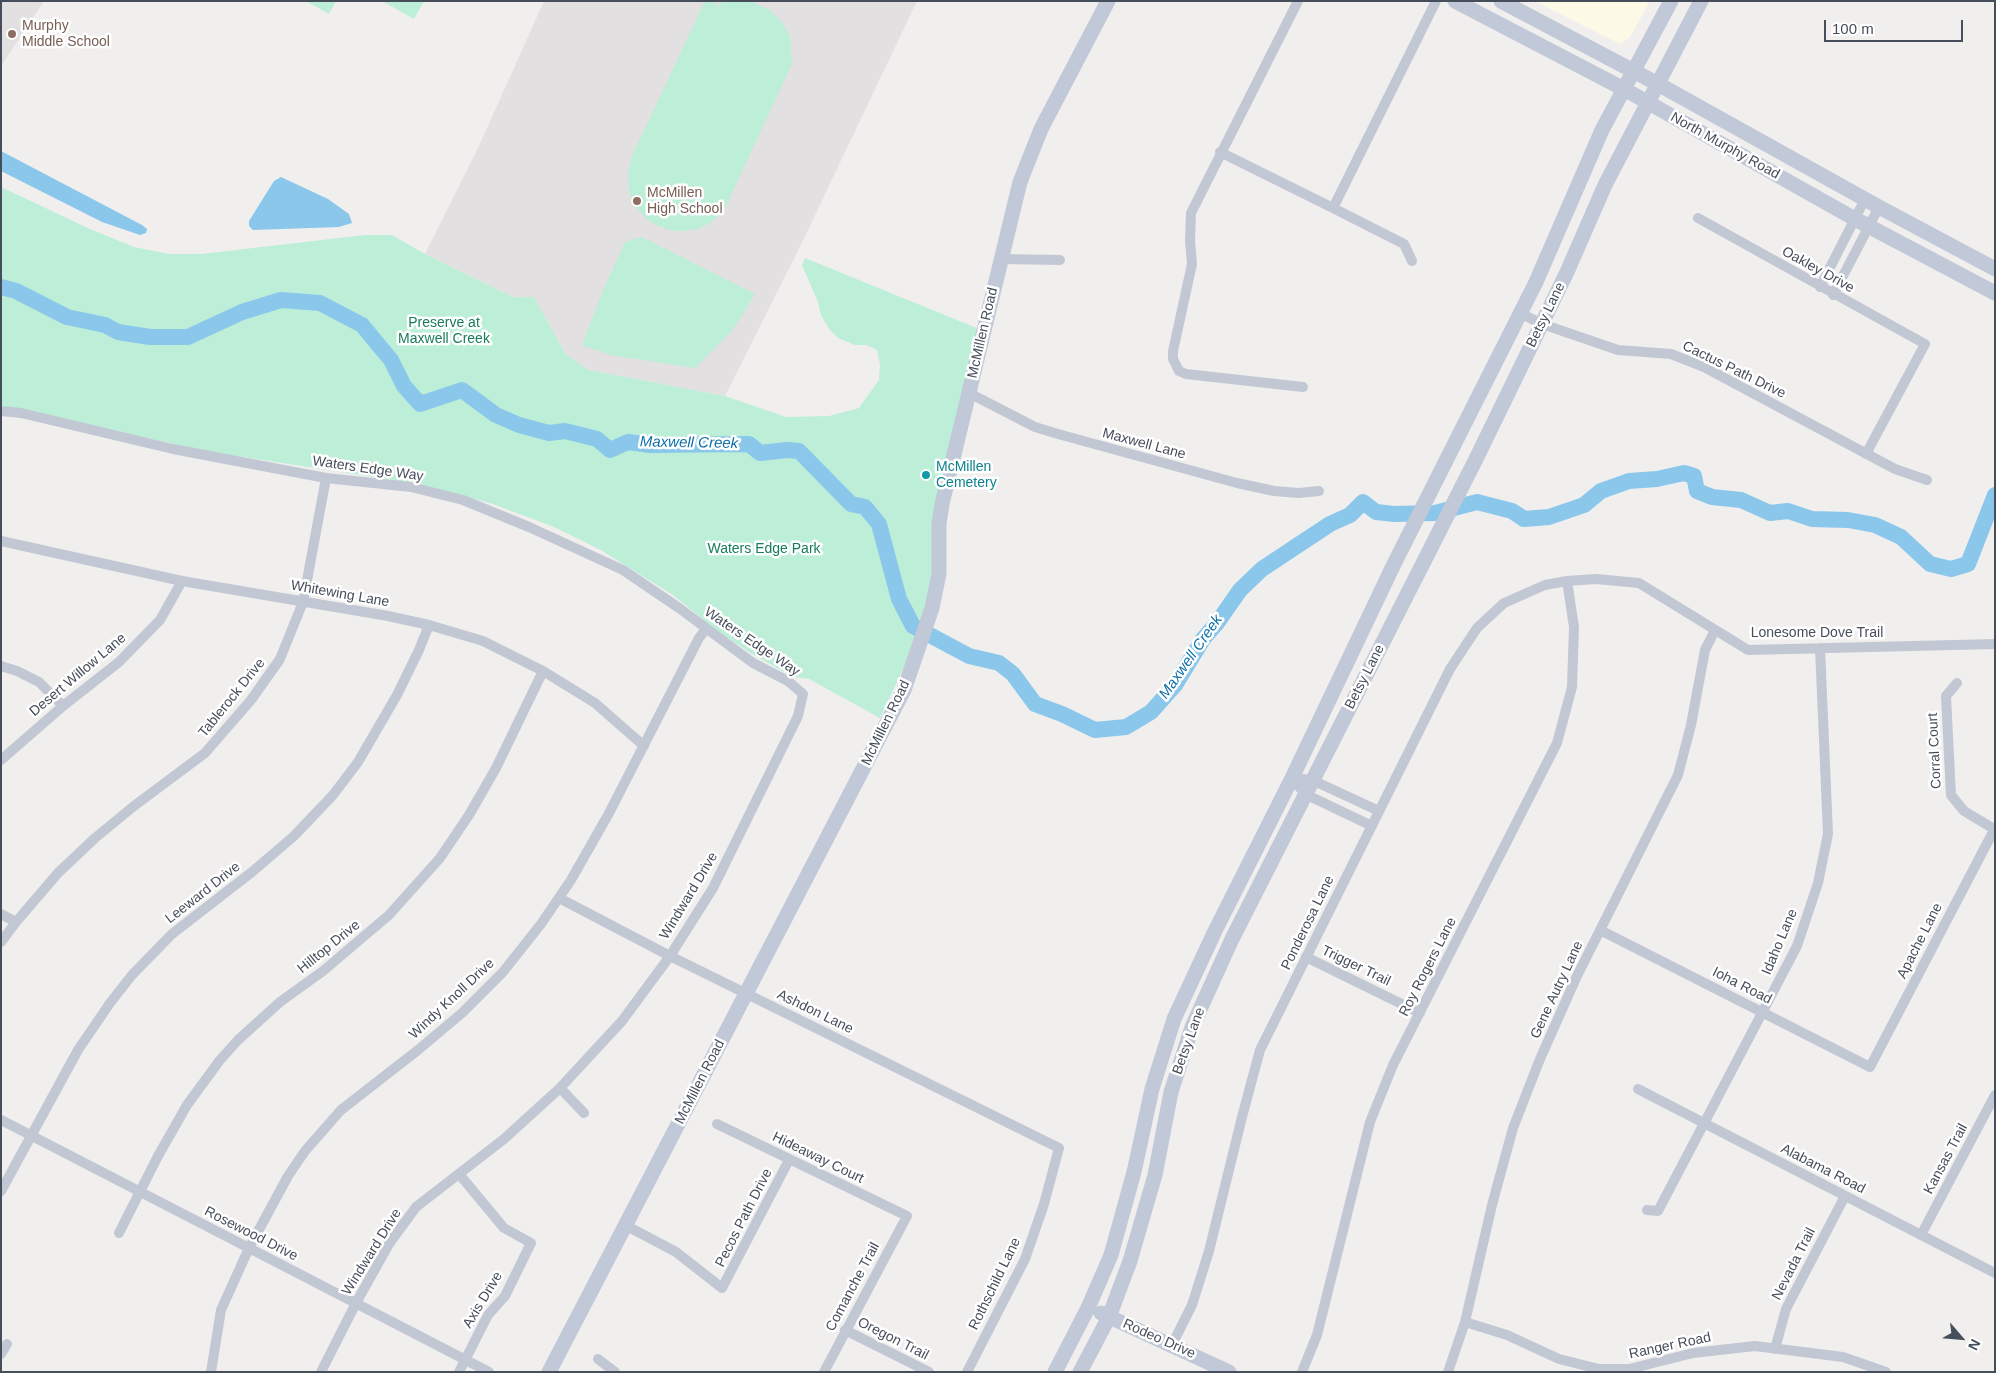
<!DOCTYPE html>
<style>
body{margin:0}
#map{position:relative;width:1996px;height:1373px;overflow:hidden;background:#f1efee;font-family:Helvetica,sans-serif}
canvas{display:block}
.frame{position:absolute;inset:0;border:2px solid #474e5b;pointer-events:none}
.north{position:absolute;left:1936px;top:1313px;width:50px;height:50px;-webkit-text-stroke:4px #fff;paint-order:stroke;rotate:117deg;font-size:14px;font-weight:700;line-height:20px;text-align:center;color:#474e5b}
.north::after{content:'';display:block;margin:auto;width:18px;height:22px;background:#474e5b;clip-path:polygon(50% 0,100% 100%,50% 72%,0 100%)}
.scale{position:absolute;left:1824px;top:20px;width:139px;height:22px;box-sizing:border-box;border:2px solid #474e5b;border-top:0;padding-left:6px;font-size:15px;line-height:18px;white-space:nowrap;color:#474e5b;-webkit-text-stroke:4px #fff;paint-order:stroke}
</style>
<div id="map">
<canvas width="1996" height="1373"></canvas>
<div class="frame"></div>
<div class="north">N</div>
<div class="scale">100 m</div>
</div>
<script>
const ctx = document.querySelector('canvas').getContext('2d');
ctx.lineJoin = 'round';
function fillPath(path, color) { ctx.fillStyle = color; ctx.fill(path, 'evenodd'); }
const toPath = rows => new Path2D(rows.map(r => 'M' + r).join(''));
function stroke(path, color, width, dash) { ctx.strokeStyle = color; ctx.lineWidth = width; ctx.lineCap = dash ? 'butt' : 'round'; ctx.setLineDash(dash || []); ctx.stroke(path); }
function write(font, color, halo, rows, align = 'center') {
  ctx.font = font + ' Helvetica,sans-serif'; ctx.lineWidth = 5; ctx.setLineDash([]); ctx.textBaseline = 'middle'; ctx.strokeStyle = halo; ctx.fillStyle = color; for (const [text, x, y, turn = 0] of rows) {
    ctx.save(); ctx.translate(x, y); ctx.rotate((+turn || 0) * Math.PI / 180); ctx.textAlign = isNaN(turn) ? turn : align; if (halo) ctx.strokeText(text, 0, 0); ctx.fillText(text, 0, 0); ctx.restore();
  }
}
fillPath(toPath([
 [1535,1,1650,1,1630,37,1620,44]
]), '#fcf9e7');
fillPath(toPath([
 [1,1,44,1,1,66],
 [544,1,917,1,796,255,725,396,588,370,565,353,534,297,513,297,425,254,478,148]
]), '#e2e0e0');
fillPath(toPath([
 [306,1,336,1,329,14],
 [382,1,424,1,414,19],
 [705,1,716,1,714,6,728,1,750,1,770,10,782,22,790,37,792,64,725,208,713,221,698,229,681,231,672,231,656,225,648,220,636,207,629,191,628,173,632,156],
 [1,187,90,229,134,247,169,254,201,254,365,235,392,235,425,254,513,297,534,297,565,353,588,370,725,396,786,417,829,416,859,408,879,380,880,365,877,350,866,345,855,345,838,338,829,329,821,315,818,302,802,265,805,258,979,329,926,604,906,663,880,718,809,679,793,677,752,654,717,631,673,595,599,549,554,527,490,503,445,491,392,480,211,452,1,406],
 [642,237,755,294,732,331,695,368,611,355,582,345,602,293,625,242]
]), '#bdeed8');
fillPath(toPath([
 [1,151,142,225,147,229,146,233,140,235,102,222,1,171],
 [281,177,328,199,349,214,352,223,339,227,253,230,249,226,249,221,274,181]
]), '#8ac7eb');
stroke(toPath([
 [1,287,16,291,67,317,105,325,118,332,150,337,188,337,242,312,281,300,320,303,362,325,391,360,404,386,420,404,462,390,496,415,519,425,549,433,565,431,597,439,610,450,628,442,650,445,749,444,760,453,787,450,799,451,851,504,865,507,879,524,899,599,913,626,969,656,999,663,1013,674,1035,704,1062,714,1095,730,1126,727,1151,712,1175,685,1203,639,1217,623,1240,590,1262,569,1330,524,1350,515,1363,502,1376,512,1394,514,1435,513,1477,502,1512,511,1524,519,1549,517,1584,505,1601,491,1629,481,1657,479,1684,473,1694,476,1697,491,1712,497,1741,500,1770,513,1788,511,1812,519,1848,520,1875,525,1901,537,1930,564,1951,569,1968,564,1995,495]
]), '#8ac7eb', 16);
stroke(toPath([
 [1298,1,1191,213,1190,240,1192,264,1173,351,1173,359,1179,371,1186,374,1303,387],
 [1220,152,1333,208,1436,1],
 [1333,208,1404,244,1412,261],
 [1698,218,1925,344,1866,454],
 [1001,259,1060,260],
 [1820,287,1865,199],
 [1833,295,1879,207],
 [1520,313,1542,324,1618,350,1671,354,1704,367,1895,469,1927,480],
 [969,393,1035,427,1058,434,1237,483,1274,491,1299,493,1319,491],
 [1,411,21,413,173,449,326,478,411,487,463,500,529,527,623,570,679,608,753,663,788,681,803,694,798,716,713,888,670,956,622,1021,560,1088,504,1139,416,1207,389,1244,356,1303,321,1372],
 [1,541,182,581,388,616,429,625,483,641,543,671,595,703,644,746],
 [1,666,17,671,39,682,63,706],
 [1957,683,1946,696,1951,795,1964,811,1994,829],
 [1,760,63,706,119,662,160,620,182,581],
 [1292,778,1305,794,1372,826],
 [1292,778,1312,780,1379,811],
 [559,898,670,956,1059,1148,1044,1204,1025,1259,967,1372],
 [1,914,16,922],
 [1600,930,1870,1067,1995,828],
 [1,942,16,922,58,873,95,838,134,806,205,753,251,700,280,659,303,602,326,478],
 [1306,957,1420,1013],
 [560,1088,584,1113],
 [1638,1089,1995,1273],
 [1,1120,489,1372],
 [717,1124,907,1216,824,1372],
 [459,1174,504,1228,531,1243,505,1296,488,1315,459,1372],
 [1,1191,78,1050,110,1003,132,975,172,934,252,872,294,836,333,795,358,762,397,695,419,650,429,625],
 [1647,1210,1658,1211,1762,1013,1797,946,1818,883,1828,834,1820,648],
 [625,1225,676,1252,722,1288,789,1160],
 [119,1233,158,1156,187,1105,220,1060,238,1040,280,1002,323,971,389,915,440,858,469,815,496,768,543,671],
 [1921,1235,1995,1095],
 [1465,1322,1507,1335,1559,1359,1599,1369,1629,1369,1693,1353,1755,1346,1843,1357,1886,1372],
 [845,1330,929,1372],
 [1172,1345,1192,1305,1209,1251,1242,1117,1260,1050,1450,669,1477,628,1504,603,1545,585,1567,581,1596,579,1639,583,1748,650,1995,644],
 [1775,1349,1786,1309,1845,1196],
 [1,1354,7,1344],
 [598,1359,615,1372],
 [211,1372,221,1310,249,1248,288,1176,305,1151,341,1110,418,1050,462,1013,503,972,541,924,571,880,608,815,699,638,706,629],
 [1302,1372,1317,1335,1370,1122,1393,1065,1557,743,1572,687,1574,627,1567,581],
 [1448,1372,1465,1322,1492,1205,1513,1128,1540,1059,1577,976,1678,775,1691,725,1705,650,1715,630]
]), '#c2c8d3', 10);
stroke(toPath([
 [1455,1,1624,89,1855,219,1995,293],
 [1501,1,1658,84,1879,207,1995,269],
 [1101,1313,1229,1372],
 [549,1372,904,690,932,608,939,574,939,524,942,504,1020,182,1041,129,1108,1],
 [1055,1372,1088,1308,1111,1255,1134,1172,1152,1089,1174,1019,1214,933,1292,778,1394,564,1536,282,1602,130,1671,1],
 [1080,1372,1109,1317,1130,1261,1155,1175,1171,1092,1192,1027,1232,939,1476,459,1567,272,1605,185,1701,1]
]), '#c1c8d7', 15);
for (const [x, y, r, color] of [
 [12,34,5,"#8d6e63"],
 [637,201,5,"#8d6e63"],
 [926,475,5,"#0f9aa8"]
]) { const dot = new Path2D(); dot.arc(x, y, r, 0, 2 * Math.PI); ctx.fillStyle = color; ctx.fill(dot); stroke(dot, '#fff', 2); }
write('14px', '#785e54', '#fff', [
 ["Murphy",22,26],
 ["Middle School",22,42],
 ["McMillen",647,193],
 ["High School",647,209]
], 'left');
write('14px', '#474e5b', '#fff', [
 ["North Murphy Road",1725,146,29],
 ["Oakley Drive",1818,270,29],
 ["Betsy Lane",1546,315,-64],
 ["McMillen Road",983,333,-77],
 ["Cactus Path Drive",1734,370,26],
 ["Maxwell Lane",1144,444,15],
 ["Waters Edge Way",368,469,8],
 ["Whitewing Lane",340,594,10],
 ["Lonesome Dove Trail",1817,633],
 ["Waters Edge Way",752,642,34],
 ["Desert Willow Lane",78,675,-40],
 ["Betsy Lane",1365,677,-63],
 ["Tablerock Drive",232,698,-51],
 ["McMillen Road",886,723,-64],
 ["Corral Court",1935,751,-93],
 ["Leeward Drive",203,893,-38],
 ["Windward Drive",689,896,-59],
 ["Ponderosa Lane",1308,923,-64],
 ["Apache Lane",1920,941,-63],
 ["Idaho Lane",1780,942,-67],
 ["Hilltop Drive",329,947,-39],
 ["Trigger Trail",1356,966,26],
 ["Roy Rogers Lane",1428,967,-63],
 ["Ioha Road",1742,986,27],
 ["Gene Autry Lane",1557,990,-65],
 ["Windy Knoll Drive",452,999,-43],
 ["Ashdon Lane",815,1012,26],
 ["Betsy Lane",1189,1041,-70],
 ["McMillen Road",700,1082,-63],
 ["Hideaway Court",818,1158,26],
 ["Kansas Trail",1946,1159,-62],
 ["Alabama Road",1823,1169,27],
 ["Pecos Path Drive",744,1218,-63],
 ["Rosewood Drive",251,1234,27],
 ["Windward Drive",372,1252,-58],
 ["Nevada Trail",1794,1264,-63],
 ["Rothschild Lane",995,1284,-64],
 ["Comanche Trail",853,1287,-62],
 ["Axis Drive",483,1300,-59],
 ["Oregon Trail",893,1339,27],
 ["Rodeo Drive",1159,1339,24],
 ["Ranger Road",1670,1346,-12]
]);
write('14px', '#187c5a', '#fff', [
 ["Preserve at",444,323],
 ["Maxwell Creek",444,339],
 ["Waters Edge Park",764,549]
]);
write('14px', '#0d838f', '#fff', [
 ["McMillen",936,467],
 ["Cemetery",936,483]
], 'left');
write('italic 15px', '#0e6fa7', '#fff', [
 ["Maxwell Creek",689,443,1],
 ["Maxwell Creek",1191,657,-55]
]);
</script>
